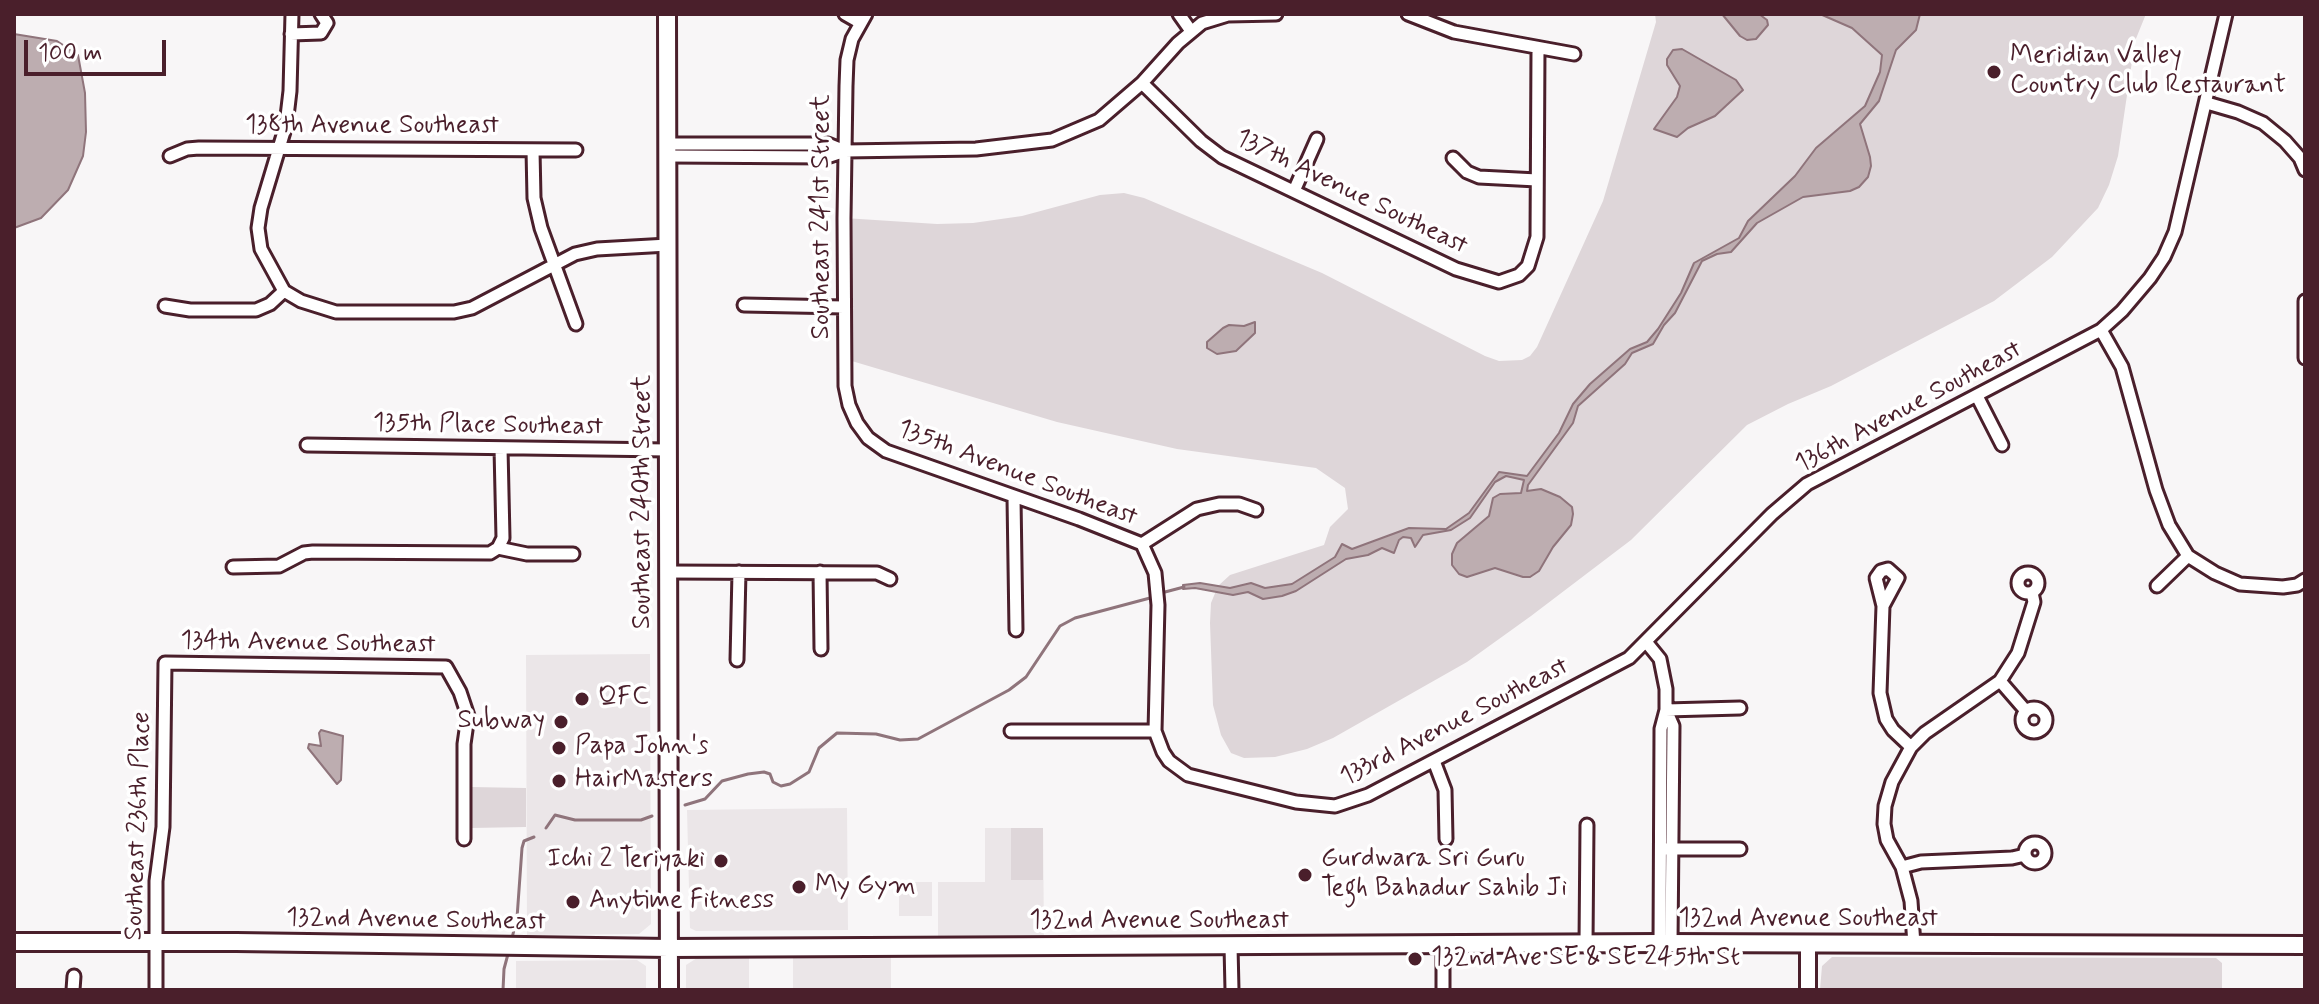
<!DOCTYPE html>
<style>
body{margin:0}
#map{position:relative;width:2319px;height:1004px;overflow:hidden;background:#f8f6f7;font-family:Mynerve,sans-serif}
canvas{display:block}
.frame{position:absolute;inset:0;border:16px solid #4a1f2b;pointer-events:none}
.scale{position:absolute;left:24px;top:40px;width:142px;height:36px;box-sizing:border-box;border:4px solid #4a1f2b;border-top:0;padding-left:10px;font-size:24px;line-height:28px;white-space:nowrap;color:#4a1f2b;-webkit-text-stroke:6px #fff;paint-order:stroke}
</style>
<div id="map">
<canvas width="2319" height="1004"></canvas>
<div class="frame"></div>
<div class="scale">100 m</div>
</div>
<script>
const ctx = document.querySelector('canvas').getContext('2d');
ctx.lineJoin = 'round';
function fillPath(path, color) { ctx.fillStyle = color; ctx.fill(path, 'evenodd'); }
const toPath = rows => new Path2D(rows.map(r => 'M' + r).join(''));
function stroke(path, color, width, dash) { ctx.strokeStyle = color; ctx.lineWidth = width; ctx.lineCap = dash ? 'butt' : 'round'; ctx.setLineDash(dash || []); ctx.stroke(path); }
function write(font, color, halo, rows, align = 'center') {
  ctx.font = font + ' Mynerve,sans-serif'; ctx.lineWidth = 7; ctx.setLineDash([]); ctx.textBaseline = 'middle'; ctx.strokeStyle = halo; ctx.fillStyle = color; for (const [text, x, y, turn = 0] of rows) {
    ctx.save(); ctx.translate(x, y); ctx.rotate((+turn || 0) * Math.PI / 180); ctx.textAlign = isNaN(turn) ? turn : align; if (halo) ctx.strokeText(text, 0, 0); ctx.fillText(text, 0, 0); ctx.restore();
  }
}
fillPath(toPath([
 [650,654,651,924,639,934,527,935,526,655],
 [847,808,848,930,696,931,690,928,687,810],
 [985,828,1043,828,1044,940,938,940,938,882,985,882],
 [899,882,932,882,932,916,899,916],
 [749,957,749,990,686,990,686,965,697,958],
 [891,957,891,990,793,990,793,958],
 [637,960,646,966,646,990,516,990,516,961]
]), '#ebe6e8');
fillPath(toPath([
 [1655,14,2146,14,2135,41,2118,156,2109,185,2098,208,2052,257,1994,301,1831,386,1788,404,1747,425,1631,540,1531,616,1467,662,1333,738,1307,749,1275,757,1244,758,1231,753,1221,735,1213,705,1210,623,1211,603,1218,586,1230,575,1324,545,1330,527,1348,509,1345,488,1316,468,1177,449,1057,422,845,359,844,218,937,224,973,223,1022,216,1100,195,1124,193,1144,198,1322,273,1485,356,1499,361,1522,360,1530,356,1537,347,1603,201,1656,22],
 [471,787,526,788,526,827,471,828],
 [1011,828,1043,828,1043,880,1011,880],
 [1832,957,2216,958,2222,963,2222,990,1820,990,1822,966]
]), '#ded6d9');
const water = toPath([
 [1722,14,1759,14,1767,20,1768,25,1756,39,1747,40,1740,36,1722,14],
 [1820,14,1920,14,1916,30,1896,50,1879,101,1860,124,1870,157,1871,166,1868,177,1859,187,1850,191,1803,197,1757,223,1731,252,1717,254,1702,261,1675,313,1664,325,1653,344,1632,353,1625,364,1578,406,1573,423,1528,485,1527,491,1541,489,1560,497,1572,507,1573,514,1571,525,1553,547,1539,571,1530,577,1523,577,1495,568,1467,577,1459,574,1452,565,1452,554,1457,543,1489,516,1493,498,1500,494,1521,493,1524,480,1506,476,1495,482,1470,518,1451,530,1423,535,1415,547,1411,538,1403,537,1399,540,1394,553,1382,548,1368,555,1346,559,1296,591,1282,596,1263,599,1248,592,1233,595,1195,588,1183,589,1183,585,1200,583,1230,588,1251,583,1265,588,1292,584,1335,557,1342,544,1352,549,1409,528,1446,529,1469,513,1499,472,1527,476,1559,433,1573,404,1590,384,1630,349,1647,342,1658,329,1681,293,1694,263,1739,238,1748,221,1795,176,1816,148,1865,106,1880,72,1882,55,1852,28,1820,14],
 [14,34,57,41,78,55,85,93,86,132,83,156,68,190,41,218,14,228,14,34],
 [1682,49,1736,80,1743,90,1715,116,1688,128,1677,137,1654,129,1677,97,1680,86,1667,65,1667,59,1673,50,1682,49],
 [1255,322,1255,333,1236,351,1217,354,1207,348,1207,342,1223,328,1229,325,1244,326,1255,322],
 [321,730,343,736,341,780,337,784,308,748,309,744,321,746,319,733,321,730]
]);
fillPath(water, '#bdadb0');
stroke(water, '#8f747b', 2);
stroke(toPath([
 [1165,592,1184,587],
 [685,805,705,799,722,781,748,774,764,772,770,774,773,782,781,786,790,784,809,772,819,748,837,733,876,734,900,740,918,739,1009,690,1026,677,1060,626,1075,618,1150,598],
 [546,828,555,815,575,820,641,820,652,816],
 [512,938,517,918,522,848,524,841,534,837],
 [503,990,504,969,508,954]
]), '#8f747b', 3);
const minor = toPath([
 [292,14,290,91,286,125,261,208,258,228,261,249,284,291,301,301,336,312,454,312,472,308,575,254,597,249,668,245],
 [845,14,859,22],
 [866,14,852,39,847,60,846,86,844,218,845,386,849,405,857,423,868,438,886,451,1079,519,1142,544],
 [1179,14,1191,31],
 [1408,14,1454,32,1574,54],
 [291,34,321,33,327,23,321,14],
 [1142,83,1201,141,1222,157,1456,269,1499,282,1519,275,1528,266,1537,237,1538,49],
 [2207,103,2238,112,2263,123,2285,141,2300,158,2305,170],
 [668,144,828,144,845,151],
 [533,150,534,198,541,228,576,324],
 [170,156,187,149,199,148,576,150],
 [668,156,827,157,845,151,976,149,1052,140,1099,120,1142,83,1178,43,1202,23,1228,15,1276,14],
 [1453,158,1467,172,1479,177,1537,180],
 [1294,191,1317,139],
 [2305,301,2305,358],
 [744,305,844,307],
 [165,306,190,310,256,310,270,304,284,291],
 [2101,330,2122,367,2156,490,2169,525,2188,556,2215,573,2240,584,2283,587,2297,585,2305,580],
 [1977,396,2002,445],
 [307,445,668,450],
 [1014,498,1016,630],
 [1142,544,1155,573,1158,605,1155,731],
 [1142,544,1197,509,1219,504,1239,504,1256,510],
 [498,548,503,538,501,448],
 [233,567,279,566,304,553,313,552,490,553,498,548,527,554,573,554],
 [668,572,877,573,890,579],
 [820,572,821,649],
 '2018 583a10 10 0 1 1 20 0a10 10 0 1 1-20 0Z',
 [2157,586,2188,556],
 [1883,606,1898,578,1888,569,1881,571,1876,578,1883,606,1880,693,1886,719,1893,730,1911,747],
 [1647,643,1660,659,1666,689,1666,710,1661,729,1660,943],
 [737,660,739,572],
 [2000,681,2026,711],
 '2022 720a12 12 0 1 1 24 0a12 12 0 1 1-24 0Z',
 [1666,710,1673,726,1671,943],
 [1666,710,1740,708],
 [1011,731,1155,731,1163,752,1169,761,1188,775,1296,802,1335,806,1368,795,1629,658,1772,514,1807,484,2101,330,2122,311,2150,278,2164,257,2175,232,2226,14],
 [1434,761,1445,790,1446,839],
 '2025 853a10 10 0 1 1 20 0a10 10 0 1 1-20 0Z',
 [1665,849,1740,849],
 [1902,867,1921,862,2012,858,2025,855],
 [1586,943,1587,825],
 [1443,945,1443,990],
 [1914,945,1911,901,1902,867,1887,840,1884,824,1885,806,1892,782,1911,747,1925,733,2000,681,2018,653,2034,602,2032,593],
 [1231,946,1232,990],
 [73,990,74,976],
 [156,990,156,881,163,827,165,663,446,667,460,692,468,716,464,744,464,839]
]);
const tertiary = toPath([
 [1808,990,1808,945]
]);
const secondary = toPath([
 [667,14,669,990],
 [14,942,236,942,669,948,1660,943,2305,945]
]);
stroke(minor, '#4a1f2b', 17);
stroke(tertiary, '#4a1f2b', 20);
stroke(secondary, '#4a1f2b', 22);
stroke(minor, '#fff', 11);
stroke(tertiary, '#fff', 14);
stroke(secondary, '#fff', 16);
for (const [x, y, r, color] of [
 [1994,72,8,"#4a1f2b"],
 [582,699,8,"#4a1f2b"],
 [561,722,8,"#4a1f2b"],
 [559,748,8,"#4a1f2b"],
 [559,781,8,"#4a1f2b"],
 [721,861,8,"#4a1f2b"],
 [1305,875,8,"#4a1f2b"],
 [799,887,8,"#4a1f2b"],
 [573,902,8,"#4a1f2b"],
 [1415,959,8,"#4a1f2b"]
]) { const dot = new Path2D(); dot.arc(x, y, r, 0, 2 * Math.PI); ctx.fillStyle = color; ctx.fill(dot); stroke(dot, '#fff', 3); }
write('26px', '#4a1f2b', '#fff', [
 ["Meridian Valley",2010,57],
 ["Country Club Restaurant",2010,87],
 ["QFC",598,699],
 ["Subway",545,722,"right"],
 ["Papa John's",575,748],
 ["HairMasters",575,781],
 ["Gurdwara Sri Guru",1321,860],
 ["Tegh Bahadur Sahib Ji",1321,890],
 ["Ichi 2 Teriyaki",705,861,"right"],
 ["My Gym",815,887],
 ["Anytime Fitness",589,902],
 ["132nd Ave SE & SE 245th St",1431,959]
], 'left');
write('26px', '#4a1f2b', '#fff', [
 ["138th Avenue Southeast",372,127],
 ["137th Avenue Southeast",1351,193,26],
 ["Southeast 241st Street",823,217,-90],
 ["136th Avenue Southeast",1909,408,-28],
 ["135th Place Southeast",488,426,1],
 ["135th Avenue Southeast",1017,474,21],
 ["Southeast 240th Street",644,502,-90],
 ["134th Avenue Southeast",308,644,1],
 ["133rd Avenue Southeast",1455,723,-27],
 ["Southeast 236th Place",139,826,-88],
 ["132nd Avenue Southeast",1808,920],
 ["132nd Avenue Southeast",416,921,1],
 ["132nd Avenue Southeast",1159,922]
]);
</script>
